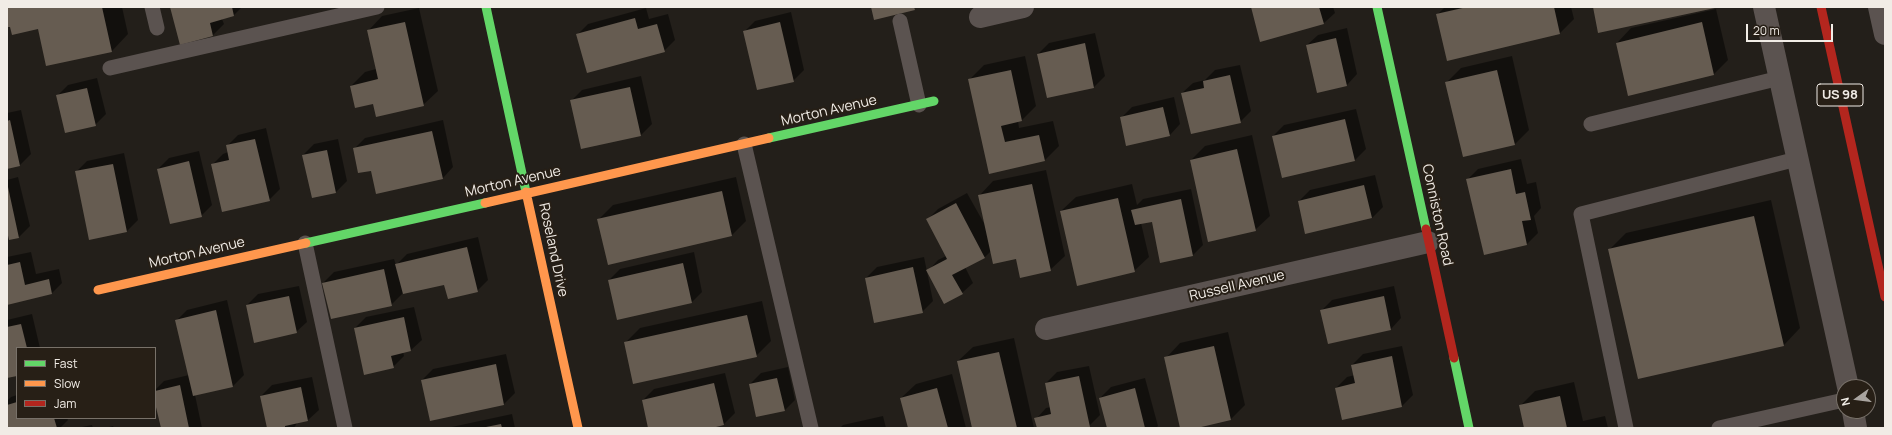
<!DOCTYPE html>
<style>
body{margin:0}
#map{position:relative;width:1892px;height:435px;overflow:hidden;background:#231f1a;font-family:Manrope,sans-serif}
canvas{display:block}
.frame{position:absolute;inset:0;border:8px solid #f1ece6;pointer-events:none}
.legend{position:absolute;left:16px;top:347px;width:140px;height:72px;box-sizing:border-box;background:#271f16;border:1px solid #787169;margin:0;padding:5px 7px;list-style:none;font-size:12px;color:#f1ece6}
.legend li{display:flex;align-items:center;gap:8px;height:20px}
.legend b{width:20px;border:1px solid #787169}
.north{position:absolute;left:1836px;top:379px;width:40px;height:40px;box-sizing:border-box;background:#271f16;border:1px solid #787169;border-radius:50%;rotate:256deg;font-size:11px;font-weight:700;line-height:16px;text-align:center;color:#f1ece6}
.north::after{content:'';display:block;margin:auto;width:14px;height:18px;background:#a9a49f;clip-path:polygon(50% 0,100% 100%,50% 72%,0 100%)}
.scale{position:absolute;left:1746px;top:24px;width:87px;height:18px;box-sizing:border-box;border:2px solid #f1ece6;border-top:0;padding-left:5px;font-size:12px;line-height:14px;white-space:nowrap;color:#f1ece6;-webkit-text-stroke:3px #271f16;paint-order:stroke}
</style>
<div id="map">
<canvas width="1892" height="435"></canvas>
<div class="frame"></div>
<ul class="legend">
<li><b style="height:5px;background:#63d668"></b>Fast</li>
<li><b style="height:5px;background:#ff974d"></b>Slow</li>
<li><b style="height:5px;background:#b3261e"></b>Jam</li>
</ul>
<div class="north">N</div>
<div class="scale">20 m</div>
</div>
<script>
const ctx = document.querySelector('canvas').getContext('2d');
ctx.lineJoin = 'round';
function fillPath(path, color) { ctx.fillStyle = color; ctx.fill(path, 'evenodd'); }
const toPath = rows => new Path2D(rows.map(r => 'M' + r).join(''));
function stroke(path, color, width, dash) { ctx.strokeStyle = color; ctx.lineWidth = width; ctx.lineCap = dash ? 'butt' : 'round'; ctx.setLineDash(dash || []); ctx.stroke(path); }
function write(font, color, halo, rows, align = 'center') {
  ctx.font = font + ' Manrope,sans-serif'; ctx.lineWidth = 4; ctx.setLineDash([]); ctx.textBaseline = 'middle'; ctx.strokeStyle = halo; ctx.fillStyle = color; for (const [text, x, y, turn = 0] of rows) {
    ctx.save(); ctx.translate(x, y); ctx.rotate((+turn || 0) * Math.PI / 180); ctx.textAlign = isNaN(turn) ? turn : align; if (halo) ctx.strokeText(text, 0, 0); ctx.fillText(text, 0, 0); ctx.restore();
  }
}
fillPath(toPath([
 [7,7,122,7,128,34,112,51,39,28,7,26],
 [171,7,242,7,234,15,222,19,224,24,213,35,181,43],
 [1252,7,1333,7,1335,13,1324,23],
 [1445,7,1571,7,1574,19,1560,33,1437,15],
 [419,8,438,91,423,105,374,103,351,86,365,72,376,69,368,31,382,16],
 [646,8,649,19,668,14,675,40,664,51,577,35,588,24],
 [1716,9,1728,60,1714,74,1617,43,1631,28],
 [791,12,804,70,793,81,744,32,755,21],
 [1347,28,1357,74,1347,85,1307,45,1318,35],
 [1095,33,1105,76,1094,87,1038,54,1049,43],
 [1025,56,1036,106,1022,120,1018,121,1019,128,1053,121,1059,146,1045,160,990,173,969,80,984,65],
 [1512,56,1529,130,1515,144,1447,82,1461,68],
 [1240,65,1251,111,1240,122,1182,93,1193,83,1205,80,1215,70],
 [641,76,652,124,641,135,582,148,571,101,582,90],
 [97,78,106,114,95,125,57,96,68,85],
 [1174,97,1180,124,1170,135,1121,118,1132,107],
 [1356,109,1366,149,1355,160,1283,177,1273,136,1284,125],
 [21,110,31,154,20,165,7,168,7,113],
 [443,120,453,167,443,178,371,169,354,149,365,138],
 [266,128,280,189,269,200,212,165,223,154,228,152,227,146,238,135],
 [1252,135,1270,216,1255,230,1191,160,1205,146],
 [338,139,347,181,336,192,313,197,303,155,314,144],
 [199,151,212,205,201,216,158,169,169,158],
 [124,153,138,220,127,231,90,239,76,172,87,161],
 [1521,159,1527,184,1536,182,1541,208,1534,216,1538,233,1527,244,1484,254,1467,180,1478,169],
 [1046,170,1065,256,1050,270,1016,258,991,251,985,257,965,267,973,283,962,293,928,271,938,260,946,256,927,220,938,209,967,193,985,225,979,196,993,181],
 [1375,175,1383,207,1372,218,1299,201,1310,190],
 [18,177,30,226,19,237,10,239,7,227,7,180],
 [736,177,746,221,732,235,598,220,613,205],
 [1132,184,1137,205,1143,199,1191,189,1203,245,1193,255,1152,221,1141,223,1149,257,1134,271,1061,211,1076,197],
 [1771,200,1800,328,1784,345,1609,250,1626,233],
 [478,237,488,280,477,291,445,283,403,293,391,305,323,283,334,272,394,259,396,265,407,254],
 [31,252,36,274,59,269,62,283,51,294,7,304,7,257],
 [694,252,702,292,692,302,609,280,620,269],
 [924,257,933,301,922,312,866,278,877,267],
 [299,286,307,322,296,332,247,305,258,294],
 [1394,286,1401,318,1391,329,1321,311,1332,300],
 [227,300,244,375,233,386,195,395,202,428,162,428,155,399,155,390,164,381,189,375,177,320,187,310],
 [762,301,771,341,756,356,625,343,640,328],
 [414,307,422,340,411,350,403,352,404,356,393,367,355,328,366,317],
 [32,314,40,348,17,348,17,375,7,377,7,320],
 [1228,332,1245,405,1231,419,1192,428,1181,428,1166,358,1180,343],
 [1014,338,1034,428,973,428,958,361,973,347],
 [1402,346,1413,395,1402,406,1336,388,1347,377,1355,375,1352,365,1363,354],
 [506,354,515,393,504,404,430,420,422,380,433,369],
 [1089,366,1100,415,1089,426,1080,428,1038,428,1036,419,1046,408,1051,407,1046,383,1057,372],
 [788,367,795,400,784,411,750,384,761,373],
 [725,373,735,413,724,424,707,428,649,428,643,400,654,389],
 [952,374,966,428,907,428,909,426,901,398,916,384],
 [312,377,319,410,308,420,297,423,294,428,268,428,261,396,272,385],
 [1145,378,1158,426,1156,428,1108,428,1100,398,1111,387],
 [1574,382,1583,421,1605,416,1608,428,1525,428,1520,406,1535,391],
 [17,395,17,418,67,418,68,420,60,428,7,428,7,401,11,397],
 [512,414,515,428,447,428],
 [883,416,886,428,840,428,843,425],
 [92,425,93,428,77,428],
 [113,426,114,428,105,428]
]), '#0007');
fillPath(toPath([
 [7,7,102,7,112,52,46,66,38,29,12,35,10,27,7,27],
 [170,7,232,7,234,16,210,23,213,36,180,45],
 [871,7,914,7,915,10,874,20],
 [1251,7,1319,7,1324,24,1260,42],
 [1467,7,1554,7,1560,34,1447,61,1436,14],
 [1593,7,1715,7,1715,8,1598,33],
 [635,18,638,29,657,24,665,52,587,73,576,34],
 [405,22,424,106,376,117,373,104,355,108,350,86,378,79,367,30],
 [780,22,794,82,757,90,743,31],
 [1702,22,1714,75,1628,96,1616,43],
 [1336,38,1347,86,1317,93,1306,45],
 [1085,43,1094,88,1047,98,1037,54],
 [1011,70,1022,121,1001,126,1005,142,1039,135,1045,161,989,174,968,79],
 [1497,70,1515,145,1463,157,1445,82],
 [1230,75,1241,123,1191,134,1181,93,1204,88,1203,81],
 [630,87,641,136,581,149,570,100],
 [87,88,96,126,65,133,56,95],
 [1163,107,1170,136,1126,146,1120,117],
 [1345,119,1355,161,1282,178,1272,136],
 [10,120,20,166,7,169,7,121],
 [432,131,443,179,376,194,371,171,358,173,353,148],
 [255,139,270,201,222,212,211,164,229,160,226,145],
 [1237,149,1256,231,1208,242,1190,160],
 [327,150,336,193,312,198,302,155],
 [189,161,202,217,170,224,157,169],
 [113,164,127,232,89,240,75,171],
 [1511,169,1516,194,1525,192,1531,220,1522,221,1527,245,1484,255,1466,179],
 [1032,184,1051,271,1020,278,1016,259,993,264,978,195],
 [1364,185,1372,218,1305,234,1298,201],
 [8,187,19,238,9,240,7,231],
 [722,191,732,236,608,265,597,219],
 [1118,198,1135,272,1077,286,1060,211],
 [1181,199,1193,256,1160,263,1152,222,1135,225,1131,210],
 [956,203,985,258,952,275,963,294,944,304,926,270,947,259,926,219],
 [1754,216,1784,346,1638,379,1608,249],
 [467,247,478,292,448,299,444,285,403,294,395,264],
 [20,262,25,285,49,279,52,294,7,305,7,265],
 [683,263,692,303,617,320,608,280],
 [913,267,923,313,874,323,865,278],
 [384,269,392,306,331,319,322,283],
 [289,296,297,333,254,343,246,305],
 [1384,296,1391,330,1328,344,1320,310],
 [216,310,233,387,193,396,175,320],
 [747,315,757,357,633,384,624,342],
 [404,317,411,351,391,356,394,368,364,375,354,328],
 [21,324,27,348,17,348,17,376,7,378,7,327],
 [1214,346,1231,420,1197,428,1180,428,1164,357],
 [999,352,1017,428,972,428,957,361],
 [1392,356,1402,407,1342,420,1335,388,1355,383,1351,365],
 [496,364,504,405,430,421,421,380],
 [1079,376,1090,427,1037,428,1034,418,1051,414,1045,383],
 [777,378,785,411,756,417,749,384],
 [714,383,724,425,712,428,648,428,642,400],
 [180,385,189,428,161,428,155,403,155,391],
 [301,387,308,421,285,426,285,428,267,428,260,396],
 [937,388,948,428,908,428,900,398],
 [1135,388,1145,428,1107,428,1099,398],
 [1560,396,1567,428,1524,428,1519,405],
 [17,402,17,418,54,418,57,428,7,428,7,405],
 [501,424,502,428,486,428,486,427]
]), '#665c51');
stroke(toPath([
 [152,7,157,28],
 [900,21,919,105],
 [110,68,377,7],
 [1591,124,1780,78],
 [744,144,811,428],
 [305,243,345,428],
 [1626,428,1581,214,1797,159],
 [1719,428,1844,400]
]), '#5b5350', 15);
stroke(toPath([
 [1764,7,1848,387],
 [1879,7,1885,34],
 [980,17,1023,7],
 [1046,329,1428,242],
 [1853,411,1856,428]
]), '#5b5350', 22);
stroke(toPath([
 [486,7,526,192],
 [1377,7,1426,229],
 [769,138,934,101],
 [306,243,485,203],
 [1454,358,1469,428]
]), '#63d668', 9);
stroke(toPath([
 [526,192,578,428],
 [485,203,769,138],
 [98,290,306,243]
]), '#ff974d', 9);
stroke(toPath([
 [1821,7,1885,297],
 [1426,229,1454,358]
]), '#b3261e', 9);
for (const [x, y, w] of [
 [1840,95,46]
]) { const box = new Path2D(); box.roundRect(x - w / 2, y - 11, w, 22, 3); ctx.fillStyle = '#271f16'; ctx.fill(box); stroke(box, '#f1ece6', 1); }
write('bold 13px', '#f1ece6', null, [
 ["US 98",1840,95]
]);
write('14px', '#f1ece6', '#271f16', [
 ["Morton Avenue",829,111,-13],
 ["Morton Avenue",513,182,-13],
 ["Conniston Road",1437,215,78],
 ["Roseland Drive",553,250,78],
 ["Morton Avenue",197,253,-13],
 ["Russell Avenue",1237,286,-13]
]);
</script>
